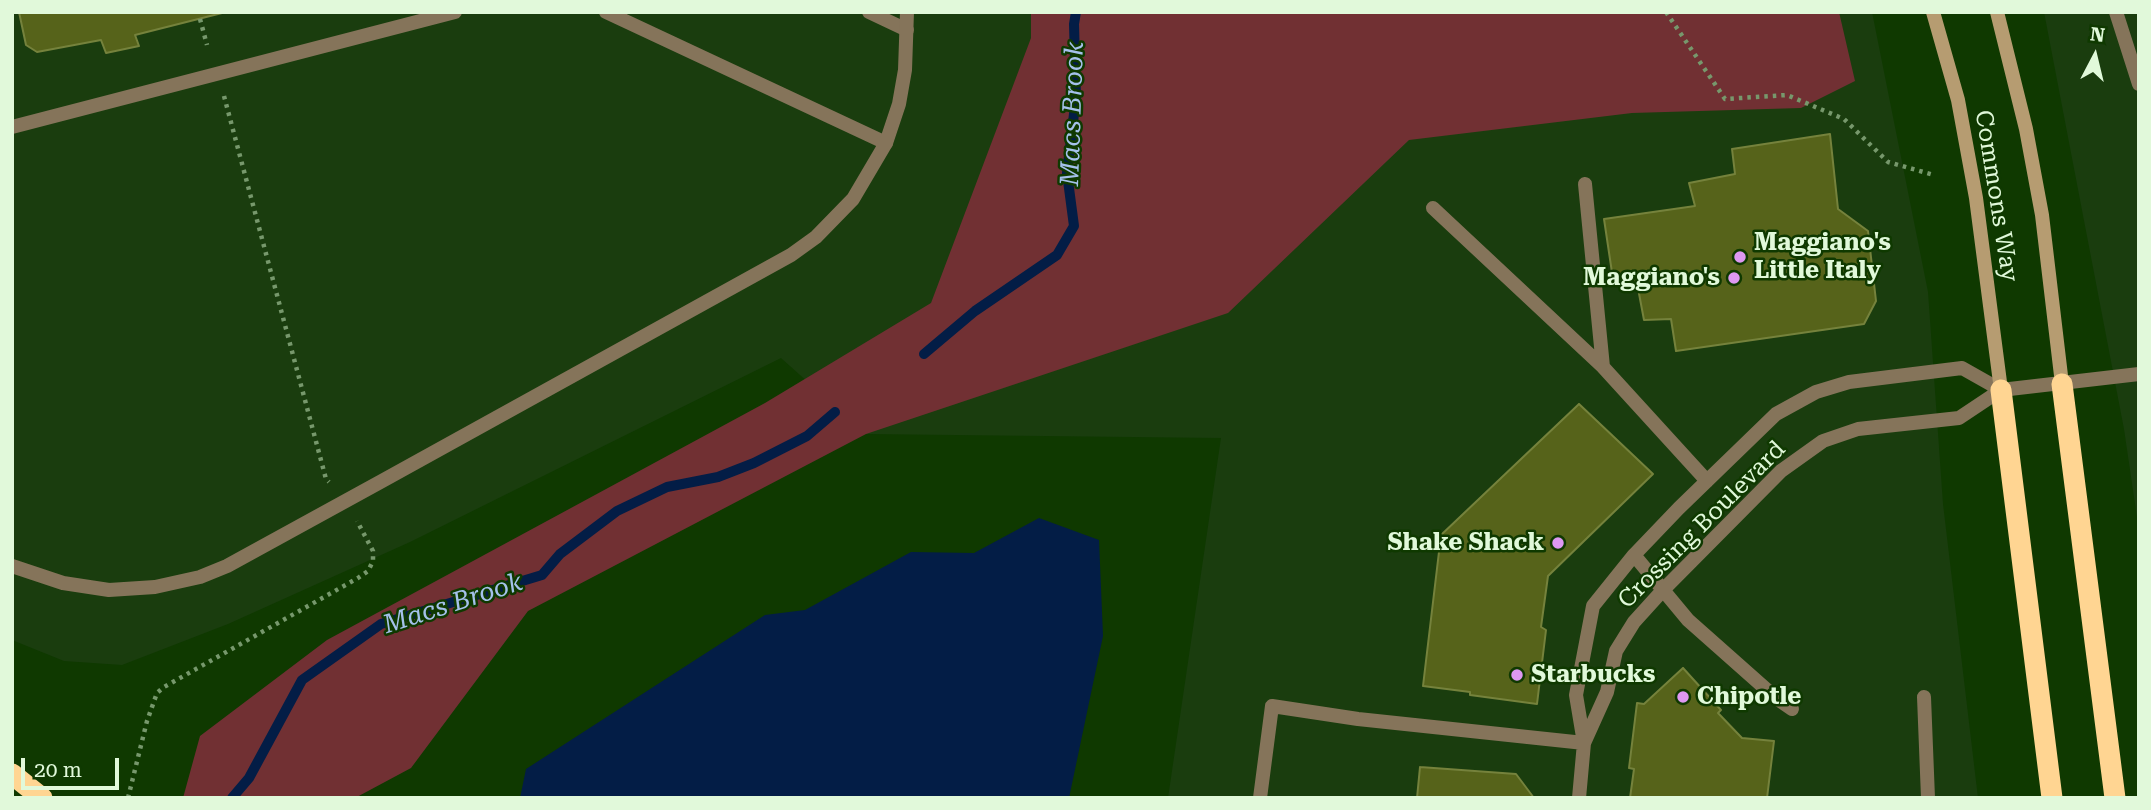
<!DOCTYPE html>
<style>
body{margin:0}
#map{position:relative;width:2151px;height:810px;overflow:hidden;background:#0f3900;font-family:"Roboto Serif",serif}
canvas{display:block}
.frame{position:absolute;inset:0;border:14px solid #e1f9da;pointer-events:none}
.north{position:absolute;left:2060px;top:21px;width:70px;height:70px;-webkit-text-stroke:5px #0f3900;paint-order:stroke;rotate:7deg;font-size:19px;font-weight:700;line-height:28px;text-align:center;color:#e1f9da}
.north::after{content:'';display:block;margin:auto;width:24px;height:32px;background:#e1f9da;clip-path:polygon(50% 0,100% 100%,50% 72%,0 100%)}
.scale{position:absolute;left:21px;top:758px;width:98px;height:32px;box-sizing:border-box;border:4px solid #e1f9da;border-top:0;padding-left:9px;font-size:21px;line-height:24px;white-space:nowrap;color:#e1f9da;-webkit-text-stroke:5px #0f3900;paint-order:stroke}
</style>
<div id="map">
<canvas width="2151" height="810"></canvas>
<div class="frame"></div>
<div class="north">N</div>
<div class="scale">20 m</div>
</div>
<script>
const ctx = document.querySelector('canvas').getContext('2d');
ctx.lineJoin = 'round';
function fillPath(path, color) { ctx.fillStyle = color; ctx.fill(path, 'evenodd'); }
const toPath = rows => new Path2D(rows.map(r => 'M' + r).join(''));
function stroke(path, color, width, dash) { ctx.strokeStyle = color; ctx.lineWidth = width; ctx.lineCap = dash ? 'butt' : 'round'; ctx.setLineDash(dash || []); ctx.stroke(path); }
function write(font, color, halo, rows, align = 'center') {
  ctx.font = font + ' "Roboto Serif",serif'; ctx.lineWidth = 5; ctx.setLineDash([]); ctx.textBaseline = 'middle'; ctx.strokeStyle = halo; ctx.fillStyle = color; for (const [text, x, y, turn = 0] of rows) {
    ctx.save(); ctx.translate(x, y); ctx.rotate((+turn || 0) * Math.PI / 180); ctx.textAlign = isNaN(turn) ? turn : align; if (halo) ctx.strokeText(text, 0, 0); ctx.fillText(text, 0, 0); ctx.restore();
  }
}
fillPath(toPath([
 [12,12,1872,12,1928,292,1943,504,1978,798,1168,798,1221,438,866,434,781,358,410,542,228,624,122,665,64,661,12,640],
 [2044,12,2139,12,2139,531,2124,429]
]), '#1a3d0e');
fillPath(toPath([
 [1031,12,1839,12,1855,81,1801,108,1632,113,1409,140,1228,313,866,434,528,611,411,768,355,798,183,798,200,736,327,640,765,403,931,303,1031,38]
]), '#713033');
fillPath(toPath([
 [1039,518,1099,540,1103,636,1069,798,520,798,526,769,765,615,805,610,911,552,974,553]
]), '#031d46');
stroke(toPath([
 [924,354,975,311,1057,255,1074,226,1067,173,1076,97,1074,24,1076,12],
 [232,798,249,778,302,680,381,624,542,575,560,554,617,511,667,487,718,477,754,463,807,436,835,412]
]), '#031d46', 10);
const building = toPath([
 [19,12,226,12,135,35,139,46,106,53,101,40,37,52,26,45,19,12],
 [1830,134,1838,209,1868,231,1876,301,1864,324,1676,351,1671,319,1644,320,1637,283,1614,286,1604,219,1695,206,1689,183,1735,174,1732,149,1830,134],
 [1579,404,1653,474,1548,576,1541,627,1546,630,1537,704,1470,695,1470,692,1423,686,1441,535,1579,404],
 [1683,668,1721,710,1718,713,1742,738,1774,741,1767,798,1630,798,1634,769,1629,768,1637,703,1644,704,1683,668],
 [1420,767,1516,774,1534,798,1417,798,1420,767]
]);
fillPath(building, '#56631a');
stroke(building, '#75823c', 2);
stroke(toPath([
 [1666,12,1725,99,1787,95,1844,119,1888,162,1934,175],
 [200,19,207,45],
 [224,96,326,479,329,482],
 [128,798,147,721,157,693,164,687,358,578,368,571,373,561,373,551,357,521]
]), '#77986c', 4.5, [3.5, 5]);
stroke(toPath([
 [606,12,886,143],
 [869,12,907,30],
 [2116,12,2139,84],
 [12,127,455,12],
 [1585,184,1603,367],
 [1433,208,1603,367,1707,481],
 [1634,555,1688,620,1776,698,1792,709],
 [1924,697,1928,798],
 [1260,798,1272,706,1358,719,1584,743],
 [1579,798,1584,743,1576,695,1593,606,1634,555,1679,508,1776,414,1816,392,1849,382,1962,368,2001,390,1959,418,1858,429,1823,441,1781,471,1663,590,1634,622,1616,651,1607,692,1584,743]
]), '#85745a', 14);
stroke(toPath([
 [2001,390,2139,374],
 [12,566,63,583,109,590,155,587,200,577,227,566,382,481,791,255,816,237,853,199,886,143,899,104,905,70,907,12]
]), '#85745a', 14);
stroke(toPath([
 [1933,12,1958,100,1976,198,2001,390],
 [1997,12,2026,129,2042,215,2062,384]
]), '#b69c71', 14);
stroke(toPath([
 [2062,384,2115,798],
 [2001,390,2052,798],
 [12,774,42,798]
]), '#ffd592', 21);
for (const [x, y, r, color] of [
 [1740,257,7,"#de98f2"],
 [1734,278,7,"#de98f2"],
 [1558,543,7,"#de98f2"],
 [1517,675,7,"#de98f2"],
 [1683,697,7,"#de98f2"]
]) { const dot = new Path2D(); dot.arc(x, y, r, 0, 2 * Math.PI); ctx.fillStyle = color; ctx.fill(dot); stroke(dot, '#0f3900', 2.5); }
write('24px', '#e1f9da', '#0f3900', [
 ["Commons Way",1996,196,81],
 ["Crossing Boulevard",1702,525,-45]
]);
write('bold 24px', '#e1f9da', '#0f3900', [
 ["Maggiano's",1754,243],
 ["Little Italy",1754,271],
 ["Maggiano's",1720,278,"right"],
 ["Shake Shack",1544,543,"right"],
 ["Starbucks",1531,675],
 ["Chipotle",1697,697]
], 'left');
write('italic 26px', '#a5c1eb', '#0f3900', [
 ["Macs Brook",1073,114,-88],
 ["Macs Brook",453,604,-18]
]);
</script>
